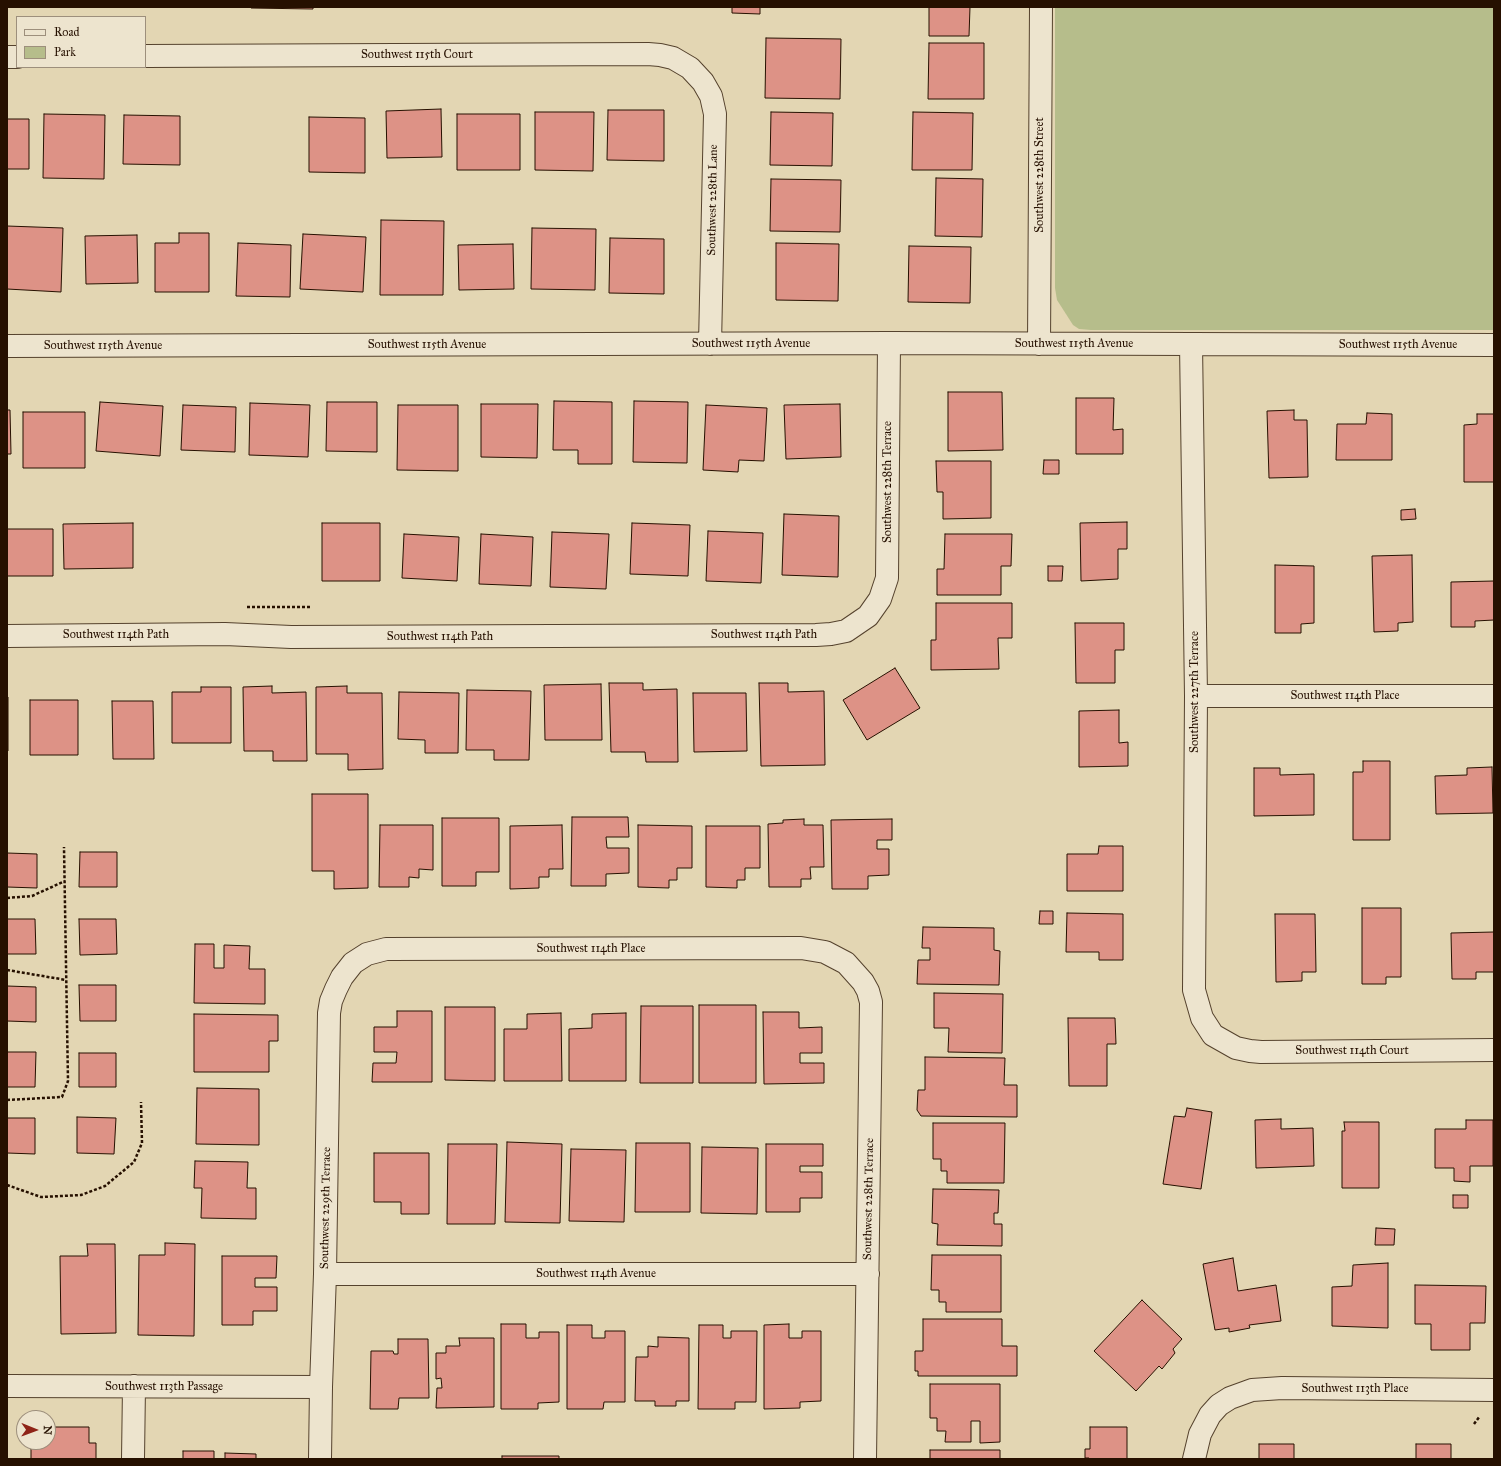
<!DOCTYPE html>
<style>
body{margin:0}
#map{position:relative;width:1501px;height:1466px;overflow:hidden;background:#e3d6b3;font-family:"IM FELL Great Primer",serif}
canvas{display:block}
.frame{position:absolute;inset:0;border:8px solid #261000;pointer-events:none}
.legend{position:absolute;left:16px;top:16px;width:130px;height:52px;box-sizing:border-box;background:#ede4ce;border:1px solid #9d8f7c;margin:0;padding:5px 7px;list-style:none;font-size:12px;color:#261000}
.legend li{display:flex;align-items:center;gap:8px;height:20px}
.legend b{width:20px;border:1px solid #9d8f7c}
.north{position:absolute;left:16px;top:1410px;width:40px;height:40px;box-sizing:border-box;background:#ede4ce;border:1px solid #9d8f7c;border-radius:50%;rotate:91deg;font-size:11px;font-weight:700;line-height:16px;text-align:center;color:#261000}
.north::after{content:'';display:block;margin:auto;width:14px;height:18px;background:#8f2418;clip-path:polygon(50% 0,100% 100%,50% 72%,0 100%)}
</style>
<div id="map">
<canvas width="1501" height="1466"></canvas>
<div class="frame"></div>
<ul class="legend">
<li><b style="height:5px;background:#ede4ce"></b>Road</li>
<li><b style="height:11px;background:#b6bd8b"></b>Park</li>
</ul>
<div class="north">N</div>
</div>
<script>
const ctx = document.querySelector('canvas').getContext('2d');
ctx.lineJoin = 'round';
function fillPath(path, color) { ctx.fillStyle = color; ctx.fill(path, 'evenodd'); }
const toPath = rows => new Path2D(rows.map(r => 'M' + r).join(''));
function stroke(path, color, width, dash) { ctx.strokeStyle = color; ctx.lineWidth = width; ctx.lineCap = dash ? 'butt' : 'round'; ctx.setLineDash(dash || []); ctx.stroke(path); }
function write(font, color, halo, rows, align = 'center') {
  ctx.font = font + ' "IM FELL Great Primer",serif'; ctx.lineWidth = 3; ctx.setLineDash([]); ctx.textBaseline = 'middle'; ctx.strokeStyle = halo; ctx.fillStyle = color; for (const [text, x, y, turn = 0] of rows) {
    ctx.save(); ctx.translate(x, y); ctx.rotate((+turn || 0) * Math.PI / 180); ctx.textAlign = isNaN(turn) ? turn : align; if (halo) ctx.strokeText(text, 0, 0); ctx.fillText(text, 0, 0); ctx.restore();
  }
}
fillPath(toPath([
 [1055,7,1494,7,1494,330,1091,330,1079,329,1073,325,1057,300,1055,288]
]), '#b6bd8b');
const building = toPath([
 [251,7,313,7,313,9,251,8,251,7],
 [732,7,760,7,760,14,732,13,732,7],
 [929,7,970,7,969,36,929,36,929,7],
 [766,38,841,39,840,99,765,98,766,38],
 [929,43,984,43,984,99,928,99,929,43],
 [441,109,442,157,387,158,386,111,441,109],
 [608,110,664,110,664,161,607,160,608,110],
 [535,112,594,112,593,171,535,170,535,112],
 [771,112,833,113,832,166,770,165,771,112],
 [913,112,973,113,972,170,912,170,913,112],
 [44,114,105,115,104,179,43,178,44,114],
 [457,114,520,114,520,170,457,170,457,114],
 [124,115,180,116,180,165,123,164,124,115],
 [309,117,365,118,365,173,309,172,309,117],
 [7,119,29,119,29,169,7,169,7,119],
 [936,178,983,179,982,237,935,236,936,178],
 [771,179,841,180,840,232,770,231,771,179],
 [381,220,444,221,443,295,380,295,381,220],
 [7,226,63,228,61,292,7,289,7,226],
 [532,228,596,229,595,290,531,289,532,228],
 [179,233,209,233,209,292,155,292,155,243,179,243,179,233],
 [303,234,366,237,363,292,300,289,303,234],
 [137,235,138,283,86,284,85,236,137,235],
 [610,238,664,239,664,294,609,293,610,238],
 [238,243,291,245,290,297,236,296,238,243],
 [776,243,839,244,838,301,776,300,776,243],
 [513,244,514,289,459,290,458,245,513,244],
 [909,246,971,247,970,303,908,302,909,246],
 [948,392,1002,392,1003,450,948,451,948,392],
 [1076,398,1114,398,1113,430,1123,429,1123,454,1076,454,1076,398],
 [554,401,612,402,612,464,578,464,578,450,553,450,554,401],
 [634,401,688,402,687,463,633,462,634,401],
 [100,402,163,406,160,456,96,451,100,402],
 [327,402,377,402,377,452,326,451,327,402],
 [250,403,310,405,308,457,249,455,250,403],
 [481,404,538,404,537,458,481,457,481,404],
 [840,404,841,457,786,459,784,405,840,404],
 [183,405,236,407,235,452,181,450,183,405],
 [398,405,458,405,458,471,397,470,398,405],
 [706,405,767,408,764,461,739,460,738,472,703,470,706,405],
 [7,410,10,410,11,454,7,454,7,410],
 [1294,410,1294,420,1307,420,1308,477,1269,478,1267,411,1294,410],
 [23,412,85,412,85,468,23,468,23,412],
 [1367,413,1392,414,1392,460,1336,460,1337,424,1366,424,1367,413],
 [1477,414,1494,414,1494,482,1464,482,1464,425,1477,424,1477,414],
 [1044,460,1059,460,1059,474,1043,474,1044,460],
 [936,461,991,461,991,518,943,519,943,492,937,492,936,461],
 [1415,509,1416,519,1401,520,1401,510,1415,509],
 [784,514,839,516,838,577,782,575,784,514],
 [1127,522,1127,549,1118,549,1118,579,1081,581,1080,523,1127,522],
 [133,523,133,568,64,569,63,524,133,523],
 [322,523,380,523,380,581,322,581,322,523],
 [632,523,690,525,688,576,630,574,632,523],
 [7,529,53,529,53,576,7,576,7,529],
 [708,531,763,533,761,583,706,581,708,531],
 [552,532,609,534,606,589,550,587,552,532],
 [404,534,459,537,457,581,402,578,404,534],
 [481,534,533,537,531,586,479,584,481,534],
 [945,534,1012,534,1011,566,1001,566,1001,595,937,595,937,569,944,569,945,534],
 [1412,555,1413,622,1398,623,1398,631,1374,632,1372,556,1412,555],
 [1275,565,1314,566,1314,623,1301,624,1301,633,1275,633,1275,565],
 [1048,566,1063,566,1062,581,1048,581,1048,566],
 [1494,581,1494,620,1475,621,1475,627,1451,627,1451,582,1494,581],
 [936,603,1012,603,1012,638,998,638,999,669,931,670,931,640,936,640,936,603],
 [1075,623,1124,623,1124,650,1115,650,1115,683,1076,683,1075,623],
 [895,668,920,708,867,740,843,700,895,668],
 [609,683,643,683,643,690,677,689,678,762,646,762,645,752,611,752,609,683],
 [759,683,788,683,788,692,824,691,825,765,761,766,759,683],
 [601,684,602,740,545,740,544,685,601,684],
 [272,686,272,693,306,692,307,761,273,761,273,751,244,751,243,687,272,686],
 [347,686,347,693,382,693,383,769,348,770,348,754,316,754,316,687,347,686],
 [201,687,231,687,231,743,172,743,172,692,201,692,201,687],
 [467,690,531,691,529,760,494,760,494,750,466,750,467,690],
 [399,692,459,693,458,753,425,753,425,740,398,739,399,692],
 [693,693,746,693,747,751,694,752,693,693],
 [7,697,8,697,8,751,7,751,7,697],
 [30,700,78,700,78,755,30,755,30,700],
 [112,701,153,701,154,759,113,759,112,701],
 [1119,710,1119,743,1128,742,1128,766,1079,767,1079,711,1119,710],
 [1363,761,1390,761,1390,840,1353,840,1353,772,1363,772,1363,761],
 [1492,767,1493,813,1436,814,1435,776,1467,775,1467,768,1492,767],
 [1254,768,1280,768,1280,775,1314,774,1314,815,1254,816,1254,768],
 [312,794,368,794,368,888,334,889,334,871,312,871,312,794],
 [572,817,628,817,629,837,606,837,607,848,629,848,629,873,606,874,606,886,571,886,572,817],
 [442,818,499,818,499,872,476,872,476,886,442,886,442,818],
 [804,819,804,825,823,825,824,867,810,867,811,879,801,879,801,887,769,887,768,824,783,823,783,820,804,819],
 [892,819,892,840,877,840,877,849,889,849,889,875,868,876,868,889,832,889,831,820,892,819],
 [380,825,433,825,433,870,419,869,419,878,409,877,409,887,379,887,380,825],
 [562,825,563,869,549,869,549,877,539,877,539,888,510,889,510,826,562,825],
 [638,825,692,826,692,868,677,868,677,880,669,880,669,888,638,887,638,825],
 [706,826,760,826,760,868,745,868,745,880,737,880,737,888,706,887,706,826],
 [1099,846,1123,846,1123,891,1067,891,1067,854,1098,854,1099,846],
 [80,852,117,852,117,887,79,887,80,852],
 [7,853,37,854,37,888,7,887,7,853],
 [1362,908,1401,908,1401,977,1386,977,1386,984,1362,984,1362,908],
 [1040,911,1053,911,1053,924,1039,924,1040,911],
 [1067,913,1123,914,1123,960,1099,960,1099,952,1066,952,1067,913],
 [1275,914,1315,914,1316,972,1302,972,1302,981,1276,982,1275,914],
 [7,919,35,919,36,954,7,954,7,919],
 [79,919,116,919,117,954,80,955,79,919],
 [923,927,994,928,994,950,1000,951,999,985,917,984,918,960,930,960,930,948,922,948,923,927],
 [1494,932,1494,972,1476,972,1476,979,1452,979,1451,933,1494,932],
 [195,944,214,944,214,968,224,968,224,945,250,946,249,969,265,969,265,1004,194,1003,195,944],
 [79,985,116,985,116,1021,80,1021,79,985],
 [7,986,36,987,36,1022,7,1021,7,986],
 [934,993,1003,994,1002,1053,948,1052,949,1028,934,1028,934,993],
 [699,1005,756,1005,756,1083,699,1083,699,1005],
 [641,1006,693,1006,693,1083,640,1083,641,1006],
 [445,1007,495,1007,495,1081,445,1080,445,1007],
 [397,1011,432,1011,432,1082,372,1082,373,1063,396,1063,397,1052,374,1052,374,1027,397,1027,397,1011],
 [763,1012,799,1012,799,1028,822,1027,822,1053,800,1053,800,1063,824,1063,824,1083,764,1084,763,1012],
 [561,1013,562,1081,504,1081,504,1029,527,1029,527,1014,561,1013],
 [626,1013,626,1081,569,1081,569,1029,592,1028,592,1014,626,1013],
 [194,1014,278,1015,278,1041,269,1041,269,1072,194,1072,194,1014],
 [1068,1018,1115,1018,1116,1044,1107,1044,1107,1086,1069,1086,1068,1018],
 [7,1052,36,1052,35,1087,7,1087,7,1052],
 [79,1053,116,1053,116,1087,79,1087,79,1053],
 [925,1057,1005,1058,1004,1085,1017,1085,1017,1117,921,1116,917,1110,918,1090,925,1090,925,1057],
 [197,1088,259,1089,259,1145,196,1144,197,1088],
 [1187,1108,1212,1112,1201,1189,1163,1184,1174,1116,1185,1117,1187,1108],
 [77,1117,116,1118,114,1154,77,1153,77,1117],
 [7,1118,35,1118,35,1154,7,1153,7,1118],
 [1281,1119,1281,1129,1313,1128,1314,1166,1256,1168,1255,1120,1281,1119],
 [1466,1120,1493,1120,1493,1166,1470,1166,1470,1182,1454,1181,1454,1168,1435,1168,1435,1129,1466,1129,1466,1120],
 [1344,1122,1379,1122,1379,1188,1342,1188,1342,1131,1345,1131,1344,1122],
 [933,1123,1005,1123,1004,1183,947,1183,947,1171,941,1171,941,1159,933,1159,933,1123],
 [507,1142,562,1144,560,1223,505,1222,507,1142],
 [636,1143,690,1143,690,1212,635,1212,636,1143],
 [448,1144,497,1144,495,1224,447,1224,448,1144],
 [766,1144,823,1144,823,1166,800,1166,800,1172,822,1172,822,1198,800,1198,800,1212,766,1212,766,1144],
 [702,1147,758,1148,757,1214,701,1213,702,1147],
 [571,1149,626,1150,624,1222,569,1221,571,1149],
 [374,1153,429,1153,429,1214,401,1214,401,1202,374,1202,374,1153],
 [195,1161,248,1162,247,1188,256,1188,256,1219,201,1218,202,1188,194,1188,195,1161],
 [933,1189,999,1190,998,1213,994,1213,994,1224,1002,1224,1002,1246,937,1245,938,1224,932,1223,933,1189],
 [1453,1195,1468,1195,1468,1208,1453,1208,1453,1195],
 [1376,1228,1395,1229,1394,1245,1375,1245,1376,1228],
 [165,1243,195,1244,194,1336,138,1335,139,1255,165,1255,165,1243],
 [87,1244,115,1244,116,1333,61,1334,60,1256,88,1256,87,1244],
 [932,1255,1001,1255,1001,1312,946,1312,946,1302,939,1302,939,1290,931,1290,932,1255],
 [222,1256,277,1256,276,1278,255,1278,255,1287,277,1287,277,1311,253,1311,253,1325,222,1325,222,1256],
 [1233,1258,1238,1291,1276,1285,1281,1321,1249,1325,1250,1328,1229,1332,1229,1328,1215,1330,1203,1264,1233,1258],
 [1388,1263,1388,1328,1332,1326,1332,1287,1352,1286,1353,1265,1388,1263],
 [1415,1285,1486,1286,1485,1323,1470,1323,1470,1350,1431,1350,1431,1324,1415,1324,1415,1285],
 [1142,1300,1182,1339,1173,1349,1175,1353,1162,1369,1159,1366,1136,1391,1094,1351,1142,1300],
 [923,1319,1002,1319,1002,1346,1017,1346,1017,1376,918,1376,918,1371,915,1371,915,1351,923,1351,923,1319],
 [501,1324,526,1324,526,1338,539,1338,539,1332,559,1332,559,1402,538,1403,538,1409,501,1409,501,1324],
 [789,1324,789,1338,802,1338,802,1331,821,1331,821,1401,800,1402,800,1408,764,1409,764,1325,789,1324],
 [567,1325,592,1325,592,1338,605,1338,605,1331,625,1331,625,1402,604,1402,603,1409,567,1409,567,1325],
 [699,1325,723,1325,723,1338,731,1338,731,1331,757,1331,756,1402,735,1402,735,1409,698,1409,699,1325],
 [658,1337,689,1338,689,1401,676,1401,676,1406,655,1406,655,1401,635,1401,636,1357,648,1357,648,1346,658,1347,658,1337],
 [459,1338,494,1338,494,1407,436,1408,437,1388,442,1388,441,1378,436,1379,436,1353,446,1353,446,1346,460,1346,459,1338],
 [398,1339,428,1339,429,1398,399,1398,398,1409,370,1409,371,1351,393,1351,394,1354,398,1354,398,1339],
 [930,1384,1000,1384,1000,1442,980,1443,980,1421,971,1421,971,1442,945,1442,946,1431,937,1431,937,1418,930,1418,930,1384],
 [48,1427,89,1427,89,1443,96,1443,96,1459,31,1459,31,1442,48,1442,48,1427],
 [1090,1427,1127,1427,1127,1459,1131,1459,1089,1459,1089,1458,1085,1458,1085,1449,1090,1449,1090,1427],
 [1259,1444,1294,1444,1294,1459,1259,1459,1259,1444],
 [1416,1444,1451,1444,1451,1459,1416,1459,1416,1444],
 [930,1450,1000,1450,1000,1459,930,1459,930,1450],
 [183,1451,214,1451,214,1459,183,1459,183,1451],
 [225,1453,256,1454,256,1459,225,1459,225,1453],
 [502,1456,559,1456,559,1459,502,1459,502,1456]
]);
fillPath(building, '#dd9286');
stroke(building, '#261000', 1);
const minor = toPath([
 [145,56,648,54,660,55,673,58,690,68,703,82,711,96,715,114,710,344],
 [7,57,17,57],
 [1039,344,1041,7],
 [1191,344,1196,696,1194,990,1202,1018,1213,1035,1236,1048,1250,1051,1261,1052,1494,1050],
 [7,346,889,343,1494,345],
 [7,636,225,634,291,637,816,635,831,634,846,631,868,616,880,599,887,578,889,343],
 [1196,696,1494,696],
 [325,1274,868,1274],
 [7,1386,321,1387],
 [133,1459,134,1386],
 [320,1459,321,1387,325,1274,329,1013,331,1001,336,989,342,977,353,963,367,954,386,949,801,948,825,952,846,963,863,982,868,991,871,1002,865,1459],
 [1194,1459,1200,1434,1210,1415,1219,1405,1230,1398,1252,1390,1282,1388,1494,1390]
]);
stroke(minor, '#55422d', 24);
stroke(toPath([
 [247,607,310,607],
 [7,898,32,896,65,881],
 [7,970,66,980],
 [7,1100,62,1097,68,1081,64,847],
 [7,1185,41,1197,81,1195,105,1186,134,1162,142,1143,141,1102],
 [1474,1424,1480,1416]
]), '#261000', 2.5, [3, 2]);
stroke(minor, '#ede4ce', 22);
write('12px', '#261000', '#ede4ce', [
 ["Southwest 115th Court",417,55],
 ["Southwest 228th Street",1040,175,-90],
 ["Southwest 228th Lane",713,200,-89],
 ["Southwest 115th Avenue",751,344],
 ["Southwest 115th Avenue",1074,344],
 ["Southwest 115th Avenue",427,345],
 ["Southwest 115th Avenue",1398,345],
 ["Southwest 115th Avenue",103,346],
 ["Southwest 228th Terrace",888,482,-90],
 ["Southwest 114th Path",116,635],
 ["Southwest 114th Path",764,635],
 ["Southwest 114th Path",440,637],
 ["Southwest 227th Terrace",1195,692,-90],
 ["Southwest 114th Place",1345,696],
 ["Southwest 114th Place",591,949],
 ["Southwest 114th Court",1352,1051],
 ["Southwest 228th Terrace",869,1199,-89],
 ["Southwest 229th Terrace",326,1208,-89],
 ["Southwest 114th Avenue",596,1274],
 ["Southwest 113th Passage",164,1387],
 ["Southwest 113th Place",1355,1389]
]);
</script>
